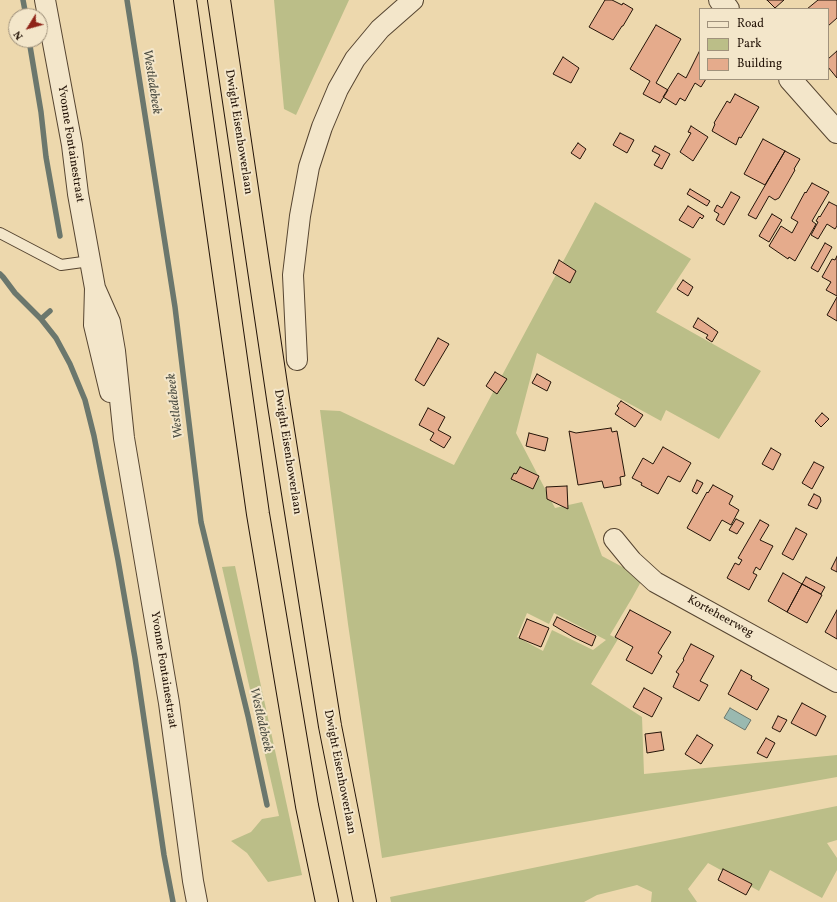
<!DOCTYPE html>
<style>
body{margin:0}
#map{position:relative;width:837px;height:902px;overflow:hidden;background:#edd8ad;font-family:Vollkorn,serif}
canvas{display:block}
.legend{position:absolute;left:699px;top:8px;width:130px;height:72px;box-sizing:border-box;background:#f3e6ca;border:1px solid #a0927c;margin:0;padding:5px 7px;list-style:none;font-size:12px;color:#241408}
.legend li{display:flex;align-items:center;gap:8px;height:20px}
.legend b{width:20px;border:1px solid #a0927c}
.north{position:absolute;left:8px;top:8px;width:40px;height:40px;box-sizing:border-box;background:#f3e6ca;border:1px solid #a0927c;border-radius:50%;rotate:233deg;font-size:11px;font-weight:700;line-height:16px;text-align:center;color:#241408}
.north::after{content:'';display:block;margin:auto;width:14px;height:18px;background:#8f2418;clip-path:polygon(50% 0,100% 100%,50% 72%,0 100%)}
</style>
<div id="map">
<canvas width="837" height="902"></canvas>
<ul class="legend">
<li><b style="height:5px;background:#f3e6ca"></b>Road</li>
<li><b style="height:11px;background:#bbbe88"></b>Park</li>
<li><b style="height:11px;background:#e5ab8c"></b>Building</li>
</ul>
<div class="north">N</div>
</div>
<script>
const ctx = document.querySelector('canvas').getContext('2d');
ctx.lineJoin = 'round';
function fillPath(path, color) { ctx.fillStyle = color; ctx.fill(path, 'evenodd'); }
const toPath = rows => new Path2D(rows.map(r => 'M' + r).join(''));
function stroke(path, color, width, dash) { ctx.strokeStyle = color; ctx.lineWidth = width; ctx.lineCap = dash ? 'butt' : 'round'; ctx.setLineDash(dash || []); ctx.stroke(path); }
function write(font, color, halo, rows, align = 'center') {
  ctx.font = font + ' Vollkorn,serif'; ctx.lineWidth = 4; ctx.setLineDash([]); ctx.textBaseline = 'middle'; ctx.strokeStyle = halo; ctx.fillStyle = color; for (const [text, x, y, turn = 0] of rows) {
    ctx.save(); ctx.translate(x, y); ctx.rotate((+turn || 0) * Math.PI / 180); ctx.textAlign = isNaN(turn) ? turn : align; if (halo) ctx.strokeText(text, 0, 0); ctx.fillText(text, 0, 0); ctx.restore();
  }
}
fillPath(toPath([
 [274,0,349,0,296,115,284,109],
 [595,202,691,259,656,312,761,371,719,439,666,410,661,421,537,353,516,433,555,508,582,502,602,556,643,578,632,598,610,635,618,639,591,684,642,717,644,774,837,755,837,777,382,858,348,624,320,410,340,411,454,465],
 [527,613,549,624,554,613,606,640,593,650,552,630,543,651,517,637],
 [235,566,302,875,268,882,247,853,231,841,251,832,262,819,279,816,222,567],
 [837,806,837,840,827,843,837,858,837,870,822,898,770,870,759,891,708,863,688,889,697,902,651,902,652,892,637,885,597,895,584,902,391,902,390,897]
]), '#bbbe88');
const water = toPath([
 [730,708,751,720,745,730,724,718,730,708]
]);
fillPath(water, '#9ab9b0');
stroke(water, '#6b776d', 1);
stroke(toPath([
 [23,0,26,16],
 [127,0,175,307,201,522,248,716,267,805],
 [29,40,41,112,46,157,60,236],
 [0,274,3,277,15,293,41,319,56,338,70,364,85,400,94,436,118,560,135,658,164,855,173,902],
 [41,319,50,311]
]), '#6b776d', 5.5);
const building = toPath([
 [605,0,612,0,622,5,623,3,633,9,623,26,622,26,613,40,589,27,605,0],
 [767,0,784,0,775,8,767,0],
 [818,0,837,0,837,18,828,26,828,9,807,9,818,0],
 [656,25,681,39,656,83,668,90,660,103,643,94,650,81,630,69,656,25],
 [700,50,700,79,706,79,701,87,695,83,685,101,680,98,676,105,663,97,678,73,686,78,700,50],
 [837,51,837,78,828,67,828,59,837,51],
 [563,57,579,68,571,83,553,74,563,57],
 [735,94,759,107,741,138,739,137,736,145,712,131,715,124,714,123,727,101,730,103,735,94],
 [691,126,708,137,693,161,680,152,691,133,688,132,691,126],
 [620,133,634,140,627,153,613,145,620,133],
 [763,139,785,151,765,185,744,174,763,139],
 [578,143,586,149,580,159,571,153,578,143],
 [655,146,670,154,662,169,654,165,660,155,652,151,655,146],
 [785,151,800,159,794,169,795,170,779,198,775,200,769,196,756,219,748,215,785,151],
 [812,183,829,192,812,221,816,224,795,261,789,257,788,259,769,246,781,226,792,233,798,222,791,218,805,192,806,193,812,183],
 [690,189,710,201,707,206,687,194,690,189],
 [731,192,740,197,724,225,716,220,719,214,714,211,717,205,722,208,731,192],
 [829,202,837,206,837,226,835,229,827,224,818,239,811,235,818,222,816,221,819,216,820,217,829,202],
 [688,206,704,216,702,219,700,217,693,228,679,220,688,206],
 [772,214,782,220,769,242,759,236,772,214],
 [825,243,832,247,818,272,811,268,825,243],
 [837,256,837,296,826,290,831,282,822,277,832,259,835,260,837,256],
 [559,260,576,271,570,283,553,273,559,260],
 [683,280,693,287,688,296,677,289,683,280],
 [837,297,837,321,827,315,837,297],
 [698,318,718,332,712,342,706,338,708,335,693,327,698,318],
 [438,338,449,344,424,386,415,380,438,338],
 [495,372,507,379,497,394,486,386,495,372],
 [537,374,551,382,547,391,532,383,537,374],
 [621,401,643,415,635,427,615,414,619,408,617,406,621,401],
 [428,408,445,417,438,430,451,437,444,448,430,440,434,433,419,425,428,408],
 [822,413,829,419,821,427,815,421,822,413],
 [611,428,612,432,617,431,625,476,620,477,621,485,604,488,602,481,578,485,569,431,576,433,611,428],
 [529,433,548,438,545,451,526,446,529,433],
 [663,447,691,463,680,482,668,476,658,494,641,485,642,483,632,478,643,458,653,464,663,447],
 [771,448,781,454,773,470,762,464,771,448],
 [814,462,824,467,812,489,802,483,814,462],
 [520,467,539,476,533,489,511,479,514,473,516,474,520,467],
 [697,480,703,483,697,494,692,491,697,480],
 [713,485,733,496,729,504,739,510,731,525,722,520,710,541,687,528,707,492,708,493,713,485],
 [567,486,568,509,547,499,546,487,567,486],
 [814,494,820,497,821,501,817,509,808,505,814,494],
 [736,519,744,523,737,534,729,530,736,519],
 [760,520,769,525,760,540,773,546,760,570,756,567,753,573,757,575,749,590,727,578,735,563,739,565,742,560,738,558,760,520],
 [796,528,807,534,793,560,782,554,796,528],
 [837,557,837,572,831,569,837,557],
 [783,573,802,584,787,612,768,601,783,573],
 [806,577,825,587,821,594,802,584,806,577],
 [802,584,822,595,807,623,787,612,802,584],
 [630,610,671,632,658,653,662,656,652,674,626,660,633,647,615,637,630,610],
 [837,610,837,639,825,632,837,610],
 [557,617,596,636,592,646,573,637,553,625,557,617],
 [527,619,549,628,541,647,519,638,527,619],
 [691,644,714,656,700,681,708,685,699,701,673,687,679,674,676,672,684,660,683,659,691,644],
 [741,670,752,676,751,679,769,689,757,710,728,694,741,670],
 [644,688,662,698,652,717,633,707,644,688],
 [802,703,826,716,816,736,791,723,802,703],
 [778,716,787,720,780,732,772,728,778,716],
 [661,732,664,750,647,753,645,734,661,732],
 [697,735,713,745,701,764,685,754,697,735],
 [766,738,775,743,767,758,757,753,766,738],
 [723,869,752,884,746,895,718,880,723,869]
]);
fillPath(building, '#e5ab8c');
stroke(building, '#241408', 1);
const service = toPath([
 [0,233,61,265,90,261]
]);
const minor = toPath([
 [45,0,72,145,78,194,95,288,94,325,110,392],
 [95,288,110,322,115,351,124,438,169,703,193,881,197,902],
 [297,360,293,275,300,216,309,167,322,127,338,89,355,59,380,29,413,0],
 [614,539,632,561,655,582,837,682]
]);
const tertiary = toPath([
 [720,0,728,9],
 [790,79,837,132]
]);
const motorway = toPath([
 [185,0,258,514,307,806,327,902],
 [219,0,279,405,330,726,365,902]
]);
stroke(service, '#564531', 12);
stroke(minor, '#564531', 22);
stroke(tertiary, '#564531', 24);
stroke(motorway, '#241408', 24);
stroke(service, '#f3e6ca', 10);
stroke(minor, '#f3e6ca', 20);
stroke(tertiary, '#f3e6ca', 22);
stroke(motorway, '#edd8ad', 22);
write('12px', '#241408', '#f3e6ca', [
 ["Dwight Eisenhowerlaan",238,132,81],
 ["Yvonne Fontainestraat",70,144,81],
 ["Dwight Eisenhowerlaan",287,452,81],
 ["Korteheerweg",720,617,29],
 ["Yvonne Fontainestraat",163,670,81],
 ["Dwight Eisenhowerlaan",339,772,79]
]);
write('italic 13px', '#4d4e43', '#f3e6ca', [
 ["Westledebeek",151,82,81],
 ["Westledebeek",176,406,-97],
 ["Westledebeek",260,720,77]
]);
</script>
